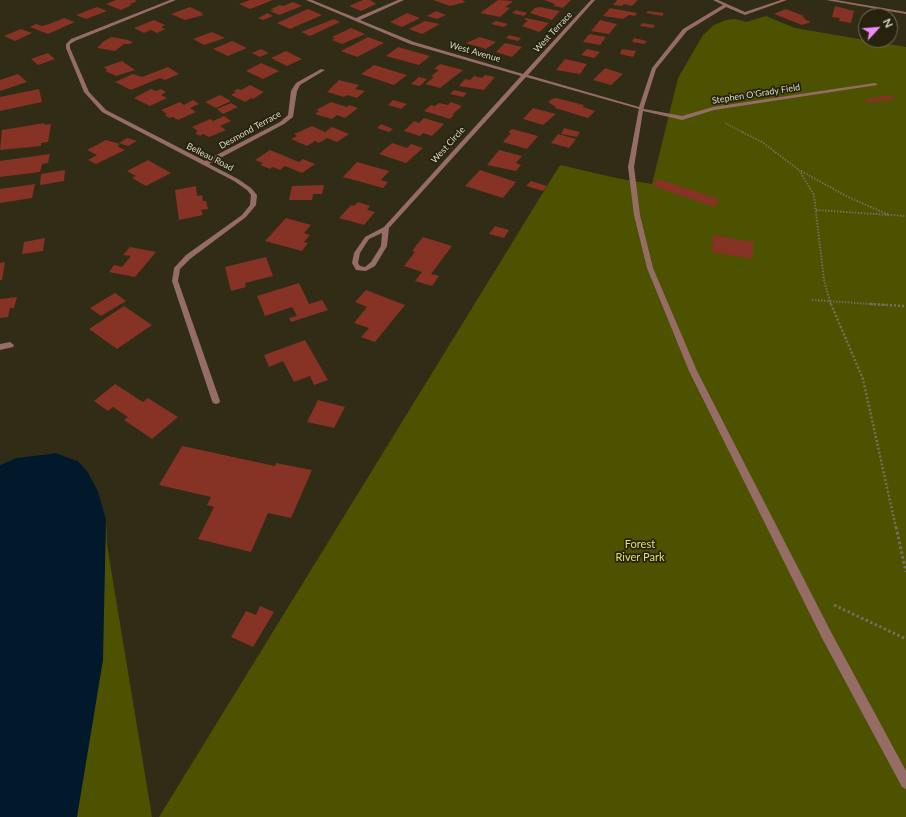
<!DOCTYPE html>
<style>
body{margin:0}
#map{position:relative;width:906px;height:817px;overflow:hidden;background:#312c15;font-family:Lato,sans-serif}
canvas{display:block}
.north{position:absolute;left:858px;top:8px;width:40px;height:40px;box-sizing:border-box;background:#27220b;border:1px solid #6f6c58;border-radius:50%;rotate:64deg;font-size:11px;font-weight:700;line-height:16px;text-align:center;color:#dcdacb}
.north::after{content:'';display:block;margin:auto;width:14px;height:18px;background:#ef8bf7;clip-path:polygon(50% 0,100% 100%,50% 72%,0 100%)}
</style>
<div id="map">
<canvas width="906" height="817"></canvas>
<div class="north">N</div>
</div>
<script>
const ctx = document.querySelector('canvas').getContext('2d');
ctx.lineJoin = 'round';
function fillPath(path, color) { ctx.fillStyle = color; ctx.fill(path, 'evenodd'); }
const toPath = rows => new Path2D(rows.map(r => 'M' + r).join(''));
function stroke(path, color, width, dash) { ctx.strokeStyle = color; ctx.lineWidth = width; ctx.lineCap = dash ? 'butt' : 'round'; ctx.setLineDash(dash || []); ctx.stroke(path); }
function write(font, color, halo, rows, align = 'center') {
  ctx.font = font + ' Lato,sans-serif'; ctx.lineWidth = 3.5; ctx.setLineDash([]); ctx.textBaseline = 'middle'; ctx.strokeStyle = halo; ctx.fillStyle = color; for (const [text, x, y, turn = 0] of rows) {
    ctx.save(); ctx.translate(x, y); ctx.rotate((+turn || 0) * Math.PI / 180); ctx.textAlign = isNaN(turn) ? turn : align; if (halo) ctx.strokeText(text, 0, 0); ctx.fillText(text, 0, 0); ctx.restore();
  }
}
fillPath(toPath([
 [766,16,795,28,906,47,906,817,159,817,560,165,621,179,652,184,678,78,703,35,714,25,726,20,736,19,746,22],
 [56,453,78,461,88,472,98,491,106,519,107,545,152,817,10,817,0,465,16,458]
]), '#4d5200');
fillPath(toPath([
 [56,453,78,461,88,472,98,491,106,519,103,660,77,817,0,817,0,465,16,458]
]), '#02192c');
fillPath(toPath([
 [116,0,135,0,137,1,130,4,132,4,129,6,130,6,121,10,106,4],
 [250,0,273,0,250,9,239,4],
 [363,0,370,0,376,4,361,11,349,6],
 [433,0,462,0,466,2,450,6],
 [498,0,513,1,505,7,510,8,500,17,480,13],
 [544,0,571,0,563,8,554,6,555,4],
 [617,0,638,0,632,6,624,4,622,6,613,5],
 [293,2,302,6,279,15,270,11,274,10,271,9,280,5,283,6],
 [835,6,854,11,851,23,839,21,840,18,832,17],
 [97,7,107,11,86,19,76,15],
 [190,7,203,13,201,14,204,15,185,20,171,14],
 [540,7,560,11,552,20,530,13,535,8],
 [610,8,637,13,635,16,629,15,623,19,603,16],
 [308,9,322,15,290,29,277,23],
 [786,9,804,16,802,17,805,18,804,19,811,22,802,25,774,14],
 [516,10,527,13,524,16,512,13],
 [436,11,446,15,437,19,427,16],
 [648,11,664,13,662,16,646,13],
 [268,13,273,16,263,20,258,18],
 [407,13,420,18,402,27,390,22],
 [64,18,75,22,48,34,30,27,36,24,42,26,49,24],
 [526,18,549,23,542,30,539,32,522,26,528,20,524,20],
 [334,19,340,22,310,36,301,32],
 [154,20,165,25,161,27,165,29,157,33,151,30,144,33,134,28],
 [600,20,617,24,609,34,591,31],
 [425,21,440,24,422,34,409,29],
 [496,21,508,24,504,27,491,24],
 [642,23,655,25,653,28,640,26],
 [351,28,365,34,342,44,332,40,335,38,332,37],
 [21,29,32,33,15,41,4,36],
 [212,32,225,38,204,45,193,39],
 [589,34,606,37,600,45,583,42],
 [509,35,521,38,518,41,506,38],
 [112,37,128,40,133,42,130,44,124,44,115,51,97,48,104,41],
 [368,37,384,43,357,57,341,51],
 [480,37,496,42,486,49,466,43],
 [634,38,647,41,644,44,632,42],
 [232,41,247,48,228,56,213,49],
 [505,43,522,47,512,57,496,52],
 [398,47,430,56,419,65,386,56],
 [261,49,269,53,260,57,252,53],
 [587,49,600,52,594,58,581,55],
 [622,49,636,51,633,57,620,54],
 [286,51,302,59,287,66,271,58],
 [48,53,55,59,38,65,31,59],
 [565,59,587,64,580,74,556,70],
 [122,61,135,70,116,76,105,71,107,70,104,67],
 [261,63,279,71,263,79,246,71],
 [440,64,463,70,440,88,425,84,434,77,431,76,439,70,434,69],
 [374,65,407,75,394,85,361,74],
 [168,67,179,74,165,80,160,78,131,90,115,82,133,74,142,77],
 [605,68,623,74,611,85,593,80],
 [18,74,27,82,0,91,0,80],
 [485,75,495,77,484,90,459,86,465,79,470,80,474,76,482,78],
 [419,77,427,79,420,86,411,84],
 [339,80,359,85,355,89,365,91,357,98,347,95,344,97,327,92],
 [250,85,264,92,253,99,252,98,245,102,231,95,236,92,233,91,238,89,241,90],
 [39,89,42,102,0,111,0,97],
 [151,89,156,91,161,89,166,92,161,95,167,98,150,106,134,98],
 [454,90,467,93,463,97,450,94],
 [220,95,231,101,216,108,205,102],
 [891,95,896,98,870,103,865,99],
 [556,98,584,105,583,107,595,111,588,118,555,108,556,107,548,102,552,99],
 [193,100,199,104,190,108,196,112,178,120,173,117,169,118,165,115,167,114,161,110,180,102,184,105],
 [393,100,407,104,401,109,388,105],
 [331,102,347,107,349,105,358,108,345,118,337,115,332,119,315,114,319,111,316,110],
 [451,102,462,106,452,115,454,115,450,119,424,111,431,105,435,106,439,103,448,105],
 [231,103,238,107,223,114,217,109],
 [533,108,556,114,543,125,523,119],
 [224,116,231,121,220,126,226,130,209,137,203,134,200,136,195,133,198,131,192,127,210,119,213,121],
 [424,118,444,124,432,136,423,133,420,136,404,131,414,121,419,123],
 [45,123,44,125,51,124,48,142,41,143,41,146,0,150,2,130],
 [381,124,393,129,389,132,377,128],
 [312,126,325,132,332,127,349,134,337,142,327,138,319,143,315,141,307,146,291,139,297,136,294,134],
 [564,128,580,132,577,137,561,134],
 [512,129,538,136,527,149,503,142,511,133,508,132],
 [558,134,576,139,569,148,551,143],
 [127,138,137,141,128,146,119,143],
 [106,140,120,144,117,146,125,150,96,164,88,160,97,155,87,150],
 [392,143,407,148,411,144,423,148,406,163,379,154],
 [270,150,299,162,303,159,315,164,302,173,285,166,280,170,272,167,270,169,260,165,263,163,255,160],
 [499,150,522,156,516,163,521,165,516,171,487,165],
 [50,154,48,163,42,164,40,172,0,177,0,161],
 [148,160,171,173,146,186,132,178,136,176,127,171],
 [357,162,389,171,381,180,388,182,383,188,343,177],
 [65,170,64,181,40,185,41,174],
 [480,170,516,182,503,198,465,186],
 [658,179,719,199,715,207,653,186],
 [531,181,547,186,543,191,526,186],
 [35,184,32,198,0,203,0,189],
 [324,185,322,194,313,194,312,200,289,200,292,186],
 [196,186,197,196,202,195,203,201,206,201,208,209,201,210,203,215,179,220,175,190],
 [358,202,370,206,367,210,375,212,364,225,339,218,351,205,354,206],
 [286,218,311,225,304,233,310,235,304,242,308,243,302,251,265,241],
 [495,226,509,230,504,238,489,234],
 [713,235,753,242,753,259,712,252],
 [423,237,452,246,431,274,439,276,432,286,415,281,422,272,404,266,415,252,412,251],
 [45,238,43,251,22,254,24,242],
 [130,247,156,252,135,277,109,272,114,265,122,267,131,256,123,255],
 [266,257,273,276,245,283,246,287,231,291,225,267],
 [5,262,2,280,0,280,0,263],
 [299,283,309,304,322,300,328,310,291,322,289,318,297,316,292,307,265,316,257,296],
 [366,290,405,305,375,342,361,337,369,328,354,323,367,307,355,302],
 [115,293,126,301,101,316,90,308],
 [17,297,14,308,10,308,8,317,0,318,0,299],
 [124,306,152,325,117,349,89,329],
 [305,340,328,380,314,385,310,376,294,382,283,361,269,367,264,355],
 [115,384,143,402,148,398,178,417,152,439,124,420,128,417,113,407,108,411,94,401],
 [318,400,345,407,334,428,307,422],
 [182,446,275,466,276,463,312,470,291,518,268,513,251,552,198,539,214,507,207,505,211,497,159,485],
 [260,606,274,612,253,647,231,637,246,611,256,615]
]), '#863225');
stroke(toPath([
 [725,123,744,133]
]), '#736f5b', 1.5, [1, 1]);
stroke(toPath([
 [742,132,762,142,799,170,814,195,824,280,831,305],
 [801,171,848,197,889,215],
 [816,210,906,216],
 [812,300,886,305]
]), '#736f5b', 2, [1.5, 1.5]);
stroke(toPath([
 [831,304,863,379,896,528],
 [870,304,906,306]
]), '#736f5b', 2.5, [2, 2]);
stroke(toPath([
 [896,527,906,572],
 [834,605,906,639]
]), '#736f5b', 3, [2.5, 2.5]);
fillPath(toPath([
 [875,83,877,84,877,85,714,110,682,120,643,111,634,167,640,215,653,268,697,371,831,632,906,771,906,789,902,787,823,640,689,371,647,268,634,215,628,167,639,108,682,116,713,107,875,83]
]), '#966d66');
fillPath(toPath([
 [170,0,176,0,75,41,70,44,70,48,89,92,106,110,205,161,280,122,288,115,291,91,296,83,321,69,325,70,300,85,297,91,293,117,284,124,209,164,238,179,251,188,257,195,256,205,246,217,190,259,180,269,178,281,220,401,219,403,216,404,213,403,212,401,172,281,174,268,186,255,242,215,250,205,251,195,247,190,234,181,102,112,84,92,66,48,66,44,71,39,170,0],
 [306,0,312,0,356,18,398,0,404,0,360,20,414,42,523,74,591,0,595,0,528,75,639,107,652,68,683,29,723,5,713,0,718,0,745,12,781,0,787,0,745,15,726,7,687,31,656,69,643,110,526,77,389,228,387,246,375,266,366,271,356,270,352,263,354,253,365,237,384,227,521,76,410,44,306,0],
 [382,233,381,246,371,262,365,267,360,266,358,263,360,253,369,239,382,233],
 [826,0,836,0,906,12,906,14,826,0],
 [10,342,14,345,13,347,0,350,0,344,10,342]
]), '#966d66');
write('9px', '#dcdacb', '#27220b', [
 ["West Terrace",553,32,-47],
 ["West Avenue",475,52,16],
 ["Stephen O'Grady Field",756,94,-9],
 ["Desmond Terrace",250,130,-29],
 ["West Circle",448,145,-48],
 ["Belleau Road",210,157,27]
]);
write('11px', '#d9e568', '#27220b', [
 ["Forest",640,544],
 ["River Park",640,557]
]);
</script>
